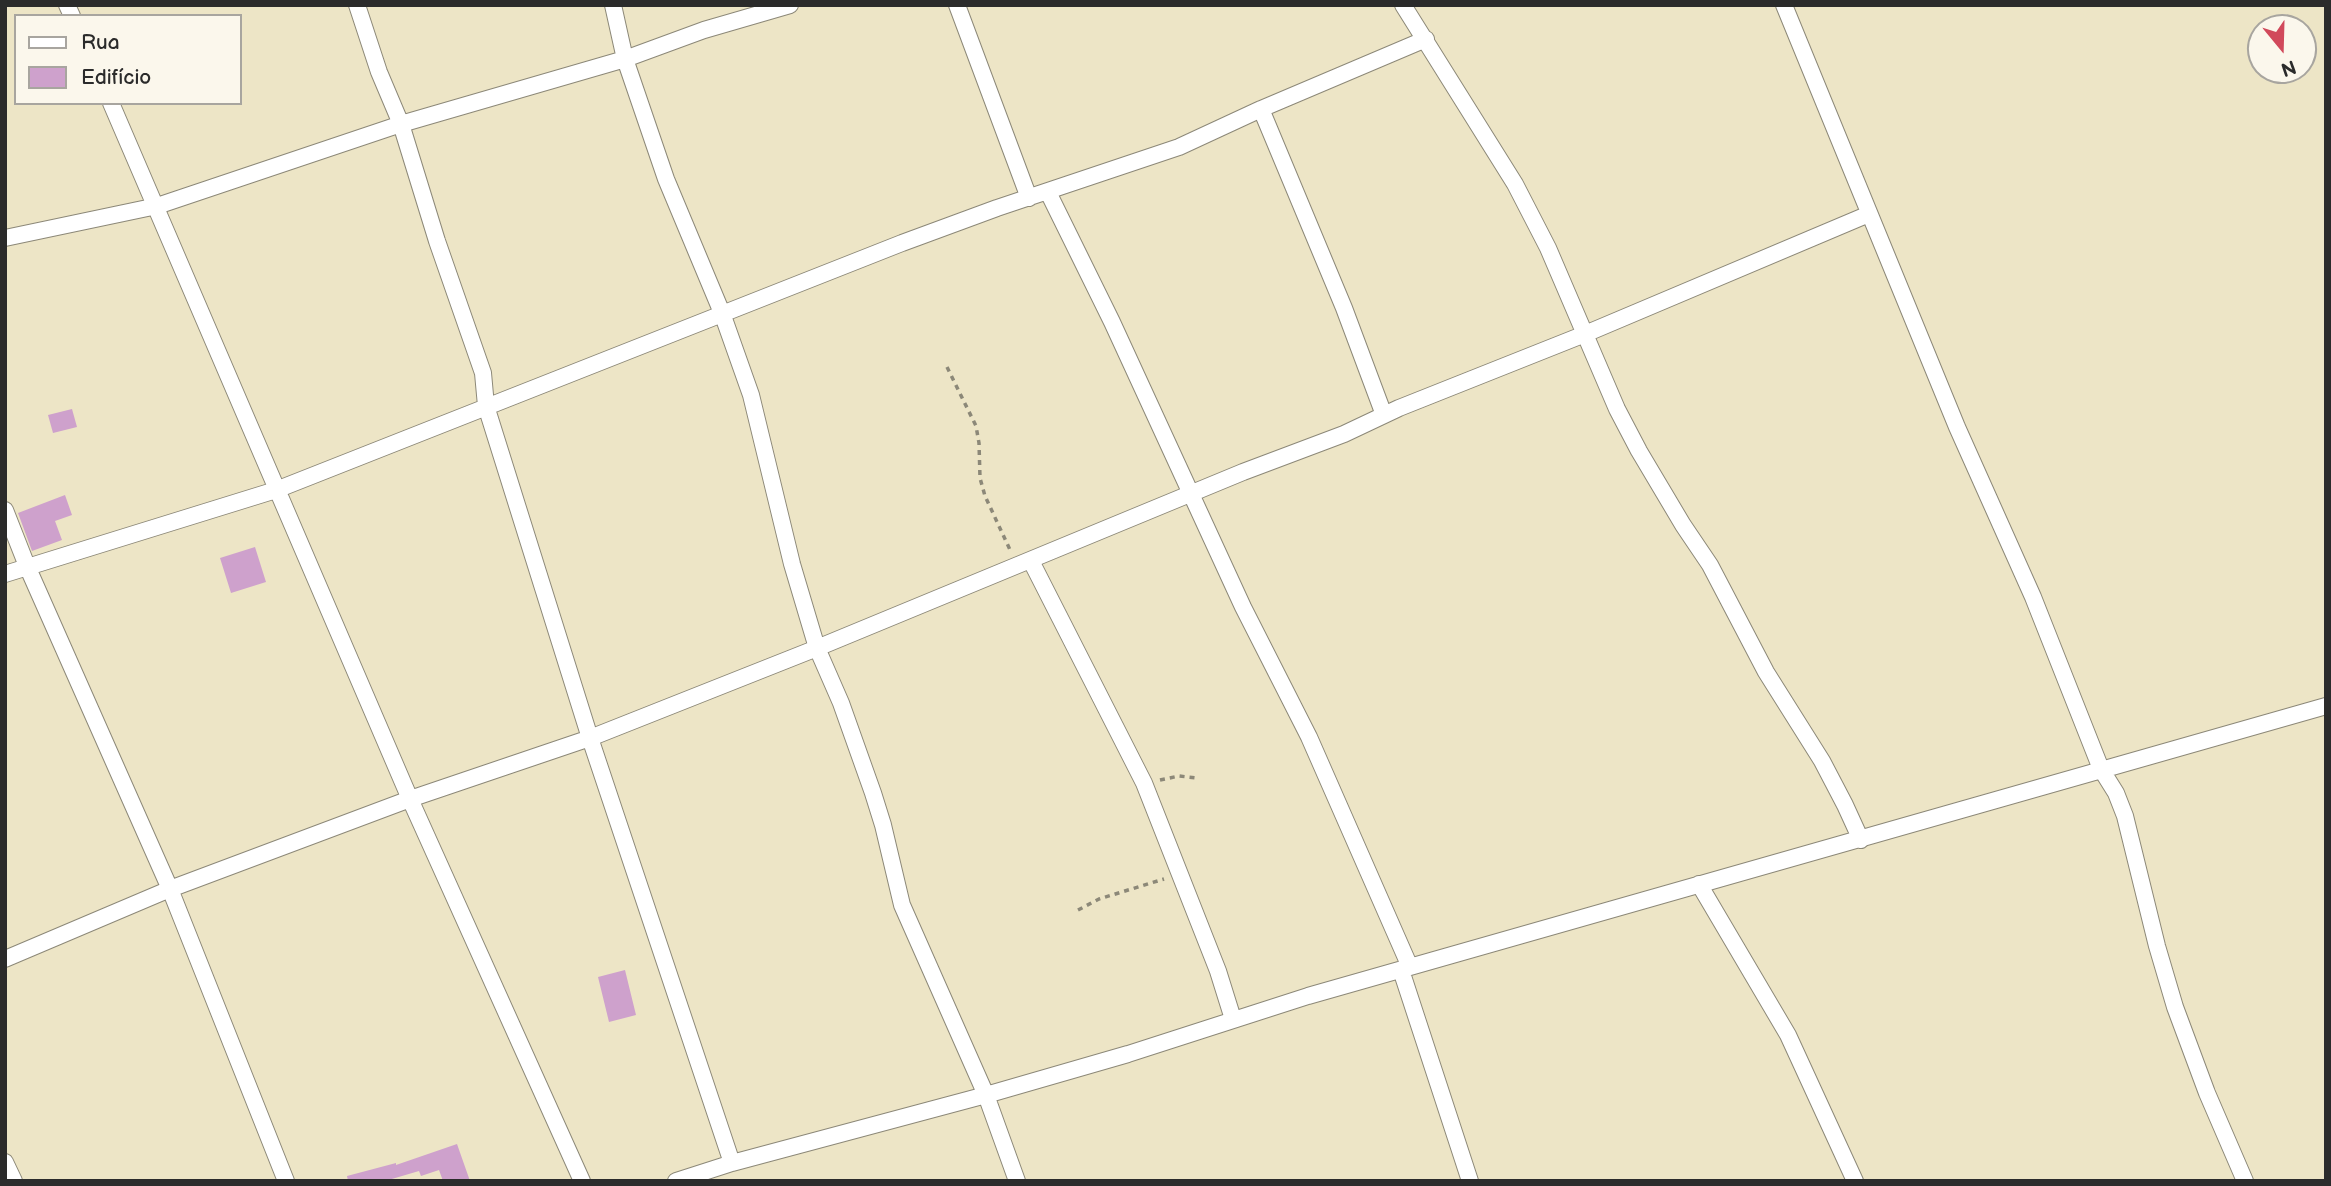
<!DOCTYPE html>
<meta charset="utf-8">
<style>
body{margin:0}
#map{position:relative;width:2331px;height:1186px;overflow:hidden;background:#ede5c6;font-family:"Balsamiq Sans",sans-serif}
canvas{display:block}
.frame{position:absolute;inset:0;border:7px solid #2b2b2b;pointer-events:none}
.legend{position:absolute;left:14px;top:14px;width:228px;height:91px;box-sizing:border-box;background:#fbf7ec;border:2px solid #a8a59f;margin:0;padding:9px 12px;list-style:none;font-size:21px;color:#2b2b2b}
.legend li{display:flex;align-items:center;gap:14px;height:35px}
.legend b{width:35px;border:2px solid #a8a59f}
.north{position:absolute;left:2247px;top:14px;width:70px;height:70px;box-sizing:border-box;background:#fbf7ec;border:2px solid #a8a59f;border-radius:50%;rotate:161deg;font-size:19px;font-weight:700;line-height:28px;text-align:center;color:#2b2b2b}
.north::after{content:'';display:block;margin:auto;width:24px;height:32px;background:#d1495b;clip-path:polygon(50% 0,100% 100%,50% 72%,0 100%)}
</style>
<div id="map">
<canvas width="2331" height="1186"></canvas>
<div class="frame"></div>
<ul class="legend">
<li><b style="height:9px;background:#fff"></b>Rua</li>
<li><b style="height:19px;background:#cea1cc"></b>Edifício</li>
</ul>
<div class="north">N</div>
</div>
<script>
const ctx = document.querySelector('canvas').getContext('2d');
ctx.lineJoin = 'round';
function fillPath(path, color) { ctx.fillStyle = color; ctx.fill(path, 'evenodd'); }
const toPath = rows => new Path2D(rows.map(r => 'M' + r).join(''));
function stroke(path, color, width, dash) { ctx.strokeStyle = color; ctx.lineWidth = width; ctx.lineCap = dash ? 'butt' : 'round'; ctx.setLineDash(dash || []); ctx.stroke(path); }
fillPath(toPath([
 [72,409,77,427,53,433,48,415],
 [65,495,72,515,55,521,62,540,32,551,18,513],
 [255,547,266,582,231,593,220,558],
 [625,970,636,1015,609,1022,598,977],
 [457,1144,470,1181,443,1181,439,1170,421,1176,419,1171,385,1181,348,1181,347,1176,396,1163,396,1165]
]), '#cea1cc');
const street = toPath([
 [67,5,72,16],
 [357,5,379,72,401,124,437,241,483,373,486,406,590,738,732,1163],
 [613,5,625,59,666,179,722,313,751,395,792,564,817,648,841,703,873,793,883,825,902,905,986,1095,1017,1181],
 [957,5,1029,198],
 [1403,5,1515,184,1548,248,1617,409,1639,451,1683,525,1710,565,1766,672,1822,761,1845,805,1861,840],
 [1784,5,1957,427,2033,597,2101,769,2116,793,2125,816,2157,946,2175,1007,2207,1093,2245,1181],
 [111,103,410,799,582,1181],
 [1261,109,1344,308,1384,415],
 [1048,192,1112,322,1243,607,1309,737,1410,967],
 [5,238,157,206,401,124,625,59,704,30,790,5],
 [5,510,27,566,170,889,286,1181],
 [1031,561,1144,783,1218,971,1233,1019],
 [5,574,276,490,902,243,997,208,1179,147,1261,109,1426,39],
 [1699,884,1788,1035,1855,1181],
 [5,959,170,889,410,799,590,738,817,648,1243,472,1344,434,1399,408,1585,334,1869,214],
 [1401,970,1470,1181],
 [5,1162,14,1181],
 [676,1181,732,1163,986,1095,1128,1054,1308,996,2326,706]
]);
stroke(street, '#8c8878', 18);
stroke(toPath([
 [947,367,976,426,979,443,980,478,985,496,1011,552],
 [1160,780,1179,776,1197,778],
 [1078,910,1099,899,1164,879]
]), '#8c8878', 3.5, [5, 5]);
stroke(street, '#fff', 16);
</script>
